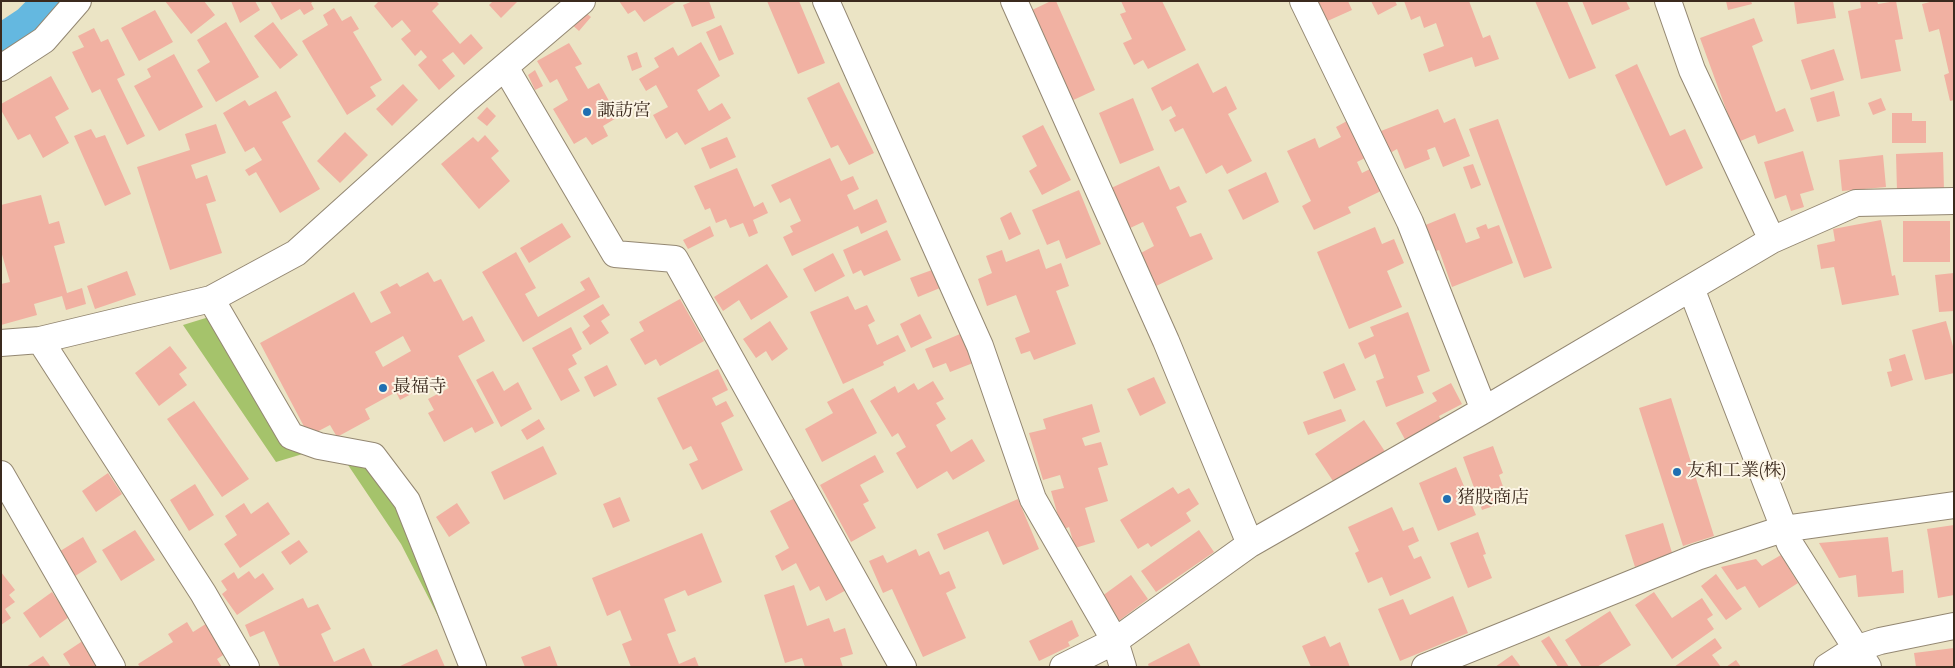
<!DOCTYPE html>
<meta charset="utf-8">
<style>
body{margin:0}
#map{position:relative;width:1955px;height:668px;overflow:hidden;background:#ebe4c5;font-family:"IM FELL English",serif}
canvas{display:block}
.frame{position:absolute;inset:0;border:2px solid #3b2a1e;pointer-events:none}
</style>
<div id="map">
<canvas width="1955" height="668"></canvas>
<div class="frame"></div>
</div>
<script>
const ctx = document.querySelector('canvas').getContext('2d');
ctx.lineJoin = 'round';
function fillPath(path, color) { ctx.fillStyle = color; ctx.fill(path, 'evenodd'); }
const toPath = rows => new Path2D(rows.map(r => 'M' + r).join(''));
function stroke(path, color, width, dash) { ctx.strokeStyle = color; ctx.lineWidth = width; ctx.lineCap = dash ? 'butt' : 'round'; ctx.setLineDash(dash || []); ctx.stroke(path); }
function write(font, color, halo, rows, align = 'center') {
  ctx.font = font + ' "IM FELL English","Noto Serif JP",serif'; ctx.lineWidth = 4; ctx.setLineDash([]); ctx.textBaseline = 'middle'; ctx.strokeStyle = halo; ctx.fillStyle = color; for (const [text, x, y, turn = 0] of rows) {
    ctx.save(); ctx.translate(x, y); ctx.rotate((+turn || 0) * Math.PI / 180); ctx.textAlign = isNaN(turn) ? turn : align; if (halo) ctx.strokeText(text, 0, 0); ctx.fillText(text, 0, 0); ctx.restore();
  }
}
fillPath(toPath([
 [209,317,316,450,276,462,183,325],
 [358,456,414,534,444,628,401,544,346,462]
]), '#a5c36b');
stroke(toPath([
 [1,40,28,22,49,1]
]), '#64b8e0', 32);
fillPath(toPath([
 [165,1,204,1,215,15,191,34],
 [231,1,255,1,260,10,240,23],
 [270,1,314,1,311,3,314,9,304,15,300,9,281,20],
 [379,1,436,1,439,4,432,11,460,44,471,34,483,48,464,65,453,52,442,60,455,76,439,90,418,65,427,57,421,50,415,56,401,39,411,31,402,20,392,28,374,6],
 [493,1,518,1,501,18,489,5],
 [619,1,677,1,644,22,635,10,628,14],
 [693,1,709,1,715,18,692,27,683,5],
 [767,1,799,1,825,63,798,74],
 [1051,1,1056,1,1095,90,1069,102,1030,11],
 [1121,1,1162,1,1186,50,1148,69,1143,60,1134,65,1123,43,1132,39,1120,14,1126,12],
 [1313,1,1348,1,1352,10,1323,23],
 [1371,1,1395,1,1397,5,1378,15],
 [1404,1,1469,1,1483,38,1490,35,1499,59,1475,67,1472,57,1429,72,1423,54,1444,46,1436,23,1424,28,1420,16,1411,20],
 [1535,1,1567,1,1596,68,1569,79],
 [1582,1,1626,1,1630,9,1592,25],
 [1726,1,1751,1,1752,4,1728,10],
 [1794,1,1833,1,1836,18,1797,24],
 [1860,1,1877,1,1878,4,1896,1,1903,39,1895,40,1901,71,1861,79,1848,11,1861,8],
 [1934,1,1954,1,1954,100,1950,101,1944,75,1949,73,1939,29,1929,32,1922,4],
 [334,8,342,21,351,16,359,29,353,32,382,80,370,87,376,96,347,115,302,41,328,25,323,15],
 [581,9,591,17,579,31,569,22],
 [155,10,173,42,139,61,121,28],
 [1754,18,1763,41,1752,46,1776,112,1785,108,1794,131,1758,144,1755,135,1738,142,1700,38],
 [226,22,259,77,216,102,197,70,210,62,197,40],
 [273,22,298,55,280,69,254,36],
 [721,25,734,54,719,61,706,32],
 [94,28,101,42,108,39,125,75,117,79,145,136,127,145,100,89,92,93,72,52,84,47,78,36],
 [701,42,720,76,697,90,709,111,722,103,731,118,685,145,677,132,666,139,653,115,668,107,656,85,646,91,639,79,659,67,654,58,673,47,678,56],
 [569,43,582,64,575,67,588,89,599,83,618,117,603,126,608,136,592,145,586,137,574,144,553,109,568,100,557,79,550,83,537,61],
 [1834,49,1844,80,1811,90,1801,60],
 [637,52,642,67,632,71,627,56],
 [174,54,203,107,159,131,134,86,151,77,147,69],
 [1198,63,1213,93,1226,86,1237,109,1228,114,1252,161,1227,174,1222,165,1206,174,1183,128,1175,132,1169,120,1176,116,1171,106,1162,111,1151,88],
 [1637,64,1670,136,1685,129,1703,168,1666,186,1615,75],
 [535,70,543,86,535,90,528,75],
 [51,76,69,109,55,117,69,143,43,158,30,134,18,140,1,110,1,104],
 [839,82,874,153,849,165,838,145,831,148,807,98],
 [403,84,418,100,392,126,376,109],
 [276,91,291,117,282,122,320,189,280,213,256,172,249,176,245,170,262,160,254,147,245,152,223,113,245,100,249,106],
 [1834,91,1840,116,1817,122,1810,98],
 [1133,98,1154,150,1120,164,1099,113],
 [1881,98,1886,110,1873,115,1868,103],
 [487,107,496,116,487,126,477,118],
 [1438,109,1444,123,1455,118,1470,156,1443,167,1435,147,1427,150,1430,159,1405,169,1397,149,1390,153,1381,131],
 [1892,113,1912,113,1912,121,1926,121,1926,143,1892,143],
 [1498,119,1552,268,1524,278,1469,129],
 [1347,121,1365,158,1357,162,1362,173,1372,168,1383,190,1348,207,1351,213,1314,230,1302,206,1311,201,1287,151,1315,138,1319,148,1341,137,1336,127],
 [216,124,226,153,191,165,196,179,207,175,216,201,206,204,222,253,170,270,137,167,190,150,185,134],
 [1043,125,1071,180,1042,195,1029,171,1037,166,1022,136],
 [91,129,96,138,105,135,131,194,105,206,74,136],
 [345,132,368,155,340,183,317,161],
 [485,135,499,151,491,158,510,181,479,209,441,164,473,137,478,142],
 [727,137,736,157,710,169,701,148],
 [1803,151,1814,190,1800,194,1804,207,1791,211,1786,195,1775,199,1764,162],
 [1943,152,1944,190,1897,191,1896,154],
 [1883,155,1886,187,1842,191,1839,160],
 [830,158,841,181,853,176,859,189,847,195,854,210,877,199,887,222,861,234,858,226,792,256,783,237,793,232,790,226,801,221,790,198,780,203,771,185],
 [1473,164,1481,185,1471,189,1463,167],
 [1159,166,1170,190,1179,186,1187,202,1176,207,1190,237,1201,233,1213,259,1154,287,1139,254,1154,246,1143,222,1128,229,1109,189],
 [737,168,754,207,763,202,768,213,753,220,758,233,749,237,743,223,730,228,726,219,716,223,710,208,705,210,694,186],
 [1266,172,1279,202,1243,220,1228,190],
 [1079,190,1101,244,1066,259,1059,240,1047,245,1032,210],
 [41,195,49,224,59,221,65,243,54,246,67,293,82,288,86,304,66,310,62,296,34,304,37,315,1,325,1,284,10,282,1,251,1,205],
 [1011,212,1021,234,1009,240,1000,218],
 [1455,213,1466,243,1480,238,1476,228,1486,224,1488,229,1499,225,1513,263,1452,287,1439,250,1433,252,1423,226],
 [1881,220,1892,276,1895,275,1899,295,1842,305,1834,267,1821,269,1817,245,1835,241,1833,229],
 [1903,221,1950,221,1950,262,1903,262],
 [562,223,571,237,529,263,520,248],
 [710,226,714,236,688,249,683,240],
 [1375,227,1382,244,1394,239,1404,263,1387,271,1402,307,1349,329,1317,252],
 [887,230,901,260,864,276,861,270,853,274,843,250],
 [1039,249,1046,269,1061,263,1069,286,1056,291,1076,344,1034,360,1030,351,1021,354,1015,338,1030,332,1016,295,987,306,978,279,992,273,986,256,1002,250,1006,262],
 [516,252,536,288,525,294,538,317,585,290,580,282,589,277,600,297,523,342,482,272],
 [833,253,845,276,815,292,803,269],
 [767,264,788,297,751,320,739,300,723,311,714,297],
 [932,270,940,288,918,297,910,278],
 [127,271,136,295,95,309,87,286],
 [428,272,434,282,441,279,463,321,472,316,485,341,458,356,494,423,475,433,472,427,444,442,428,413,434,410,428,399,449,388,443,377,400,400,396,392,365,409,370,419,337,437,330,425,309,436,260,343,354,292,371,323,391,313,380,292,397,283,400,287],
 [403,336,411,351,383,367,375,352],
 [1954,273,1954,311,1939,312,1935,275],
 [848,296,855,310,867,305,875,321,868,325,877,345,898,335,906,351,883,362,884,365,843,384,810,312],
 [680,299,704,341,660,366,656,359,645,365,630,339,644,331,639,322],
 [603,304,610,315,601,321,609,333,590,345,582,332,590,326,583,316],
 [1408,312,1430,371,1417,376,1424,393,1386,407,1376,381,1384,378,1375,354,1365,359,1358,343,1374,336,1370,327],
 [920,314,932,338,911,348,900,324],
 [770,321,788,349,772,361,766,351,756,358,743,339],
 [1946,321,1954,350,1954,373,1925,380,1912,330],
 [571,327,582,349,572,355,577,364,568,369,580,391,561,401,532,348],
 [960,334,973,363,950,372,946,363,933,368,925,349],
 [170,346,187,368,179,374,187,385,159,406,135,373],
 [1905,354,1913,380,1891,387,1887,372,1892,371,1889,359],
 [1344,363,1356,390,1334,399,1323,372],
 [607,365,617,385,594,397,584,377],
 [718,369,728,390,712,398,716,406,726,401,734,416,721,423,743,470,702,490,689,464,698,460,691,446,683,450,657,398],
 [493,371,504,391,518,382,532,409,501,427,476,380],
 [1154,377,1166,403,1140,416,1127,389],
 [933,381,944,399,936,403,946,419,936,425,951,452,972,439,985,461,953,480,947,471,917,489,896,453,906,447,898,433,892,437,870,401,895,386,898,393,914,383,918,390],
 [1451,383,1462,404,1439,416,1443,425,1408,445,1396,423,1437,401,1432,393],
 [853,388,877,433,822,462,805,429,833,413,827,402],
 [1671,398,1714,536,1683,546,1639,408],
 [194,401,249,479,222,497,167,419],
 [1092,404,1100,432,1082,438,1085,446,1101,442,1108,465,1098,468,1108,501,1085,508,1095,542,1075,548,1069,527,1062,530,1051,491,1064,488,1060,475,1043,480,1029,433,1046,429,1043,419],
 [1341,409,1346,421,1308,435,1303,422],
 [539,419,545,429,527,440,521,430],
 [1364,420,1386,453,1337,487,1315,454],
 [543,446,557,474,504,500,491,472],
 [1493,446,1503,473,1499,475,1508,501,1482,510,1463,457],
 [875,455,884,472,860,485,869,501,863,504,876,528,851,542,820,485],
 [1456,467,1476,515,1438,531,1419,483],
 [108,473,122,494,96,512,82,491],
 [195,484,214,515,189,531,170,500],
 [1173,487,1178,494,1189,488,1199,504,1186,513,1191,521,1151,547,1148,543,1138,549,1120,520],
 [802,494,850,588,826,601,819,586,810,591,796,563,782,571,775,556,789,548,770,511],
 [620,497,630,521,613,528,603,504],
 [1018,499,1039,549,1003,565,988,531,944,550,937,534],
 [268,502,290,534,240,568,224,544,237,535,225,516,244,503,251,514],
 [457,503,470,523,449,537,436,517],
 [1392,507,1403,531,1413,527,1419,541,1408,546,1414,559,1421,556,1431,578,1390,596,1382,577,1368,583,1355,553,1359,551,1348,527],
 [1663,523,1673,556,1635,567,1625,535],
 [1954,525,1954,595,1938,598,1927,529],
 [135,530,155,560,121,581,102,550],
 [1199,530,1214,552,1156,592,1141,571],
 [1478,532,1486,554,1483,555,1492,578,1468,588,1450,543],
 [702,533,722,582,688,596,685,590,664,599,676,631,667,634,679,664,695,657,699,667,631,667,622,644,632,640,620,610,607,616,592,578],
 [83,537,97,562,72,578,57,553],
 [1888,537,1892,572,1903,570,1904,593,1858,597,1856,575,1839,578,1819,543],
 [299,540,308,552,290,565,281,552],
 [916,549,919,556,929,551,940,575,949,571,956,588,946,593,966,638,923,657,892,589,883,593,869,561,883,555,887,563],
 [1781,555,1798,583,1759,608,1745,586,1737,590,1721,567,1756,559,1762,566],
 [249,571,255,579,263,573,274,589,237,615,222,594,227,590,221,581,234,572,238,579],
 [1,572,15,590,9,595,15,602,5,609,11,618,1,625],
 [1716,574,1742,609,1726,620,1701,586],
 [1131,575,1148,599,1116,623,1098,599],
 [794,585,807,626,829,618,834,632,845,628,853,654,840,658,843,667,805,667,802,658,785,663,764,595],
 [52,592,69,617,40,638,23,613],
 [1654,592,1672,618,1702,598,1713,615,1707,619,1714,629,1672,659,1635,605],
 [1453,596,1468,633,1400,661,1378,609,1403,599,1410,615],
 [303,598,308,608,318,604,331,629,321,634,334,662,364,648,373,667,280,667,264,631,250,637,245,625],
 [1610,611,1631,645,1597,667,1582,667,1565,640],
 [212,620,231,650,217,659,222,667,140,667,138,664,173,642,168,634,187,622,193,632],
 [1072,620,1079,636,1068,642,1070,646,1039,661,1029,641],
 [1325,636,1330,647,1340,642,1350,667,1311,667,1302,646],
 [1549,636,1569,667,1558,667,1541,641],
 [1715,638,1722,648,1712,655,1721,667,1674,667],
 [84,640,101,667,71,667,63,654],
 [1189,643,1201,667,1149,667,1148,664],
 [550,646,558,667,525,667,521,657],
 [1954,648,1954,667,1916,667,1914,653],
 [437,649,445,667,398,667],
 [1512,655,1521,667,1495,667],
 [43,656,51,667,26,667],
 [1736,660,1741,667,1726,667]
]), '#f1b1a2');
const minor = toPath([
 [826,1,980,346,1033,499,1115,641,1123,667],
 [1014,1,1166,341,1250,544],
 [1303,1,1410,222,1484,410],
 [1668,1,1692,70,1772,240],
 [505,67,615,254,675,259,903,667],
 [1,68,44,40,78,1],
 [1691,288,1790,544,1868,667],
 [211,299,291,436,319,446,373,456,407,501,473,667],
 [40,340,203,593,246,667],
 [1,343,40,340,211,299,296,253,467,99,582,1],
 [1,474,112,667],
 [1063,667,1115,641,1250,544,1484,410,1772,240,1856,203,1954,201],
 [1425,667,1697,557,1783,529,1954,505],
 [1827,667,1855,649,1880,641,1954,626]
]);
stroke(minor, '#938772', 28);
stroke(minor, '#fff', 26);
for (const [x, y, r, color] of [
 [587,112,5,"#1f6fb2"],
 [383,388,5,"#1f6fb2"],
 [1677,472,5,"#1f6fb2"],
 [1447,499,5,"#1f6fb2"]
]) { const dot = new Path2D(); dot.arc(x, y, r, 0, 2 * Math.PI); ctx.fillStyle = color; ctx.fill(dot); stroke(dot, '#fcf5e5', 2); }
write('18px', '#3b2a1e', '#fcf5e5', [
 ["諏訪宮",597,112],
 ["最福寺",393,388],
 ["友和工業(株)",1687,472],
 ["猪股商店",1457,499]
], 'left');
</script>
